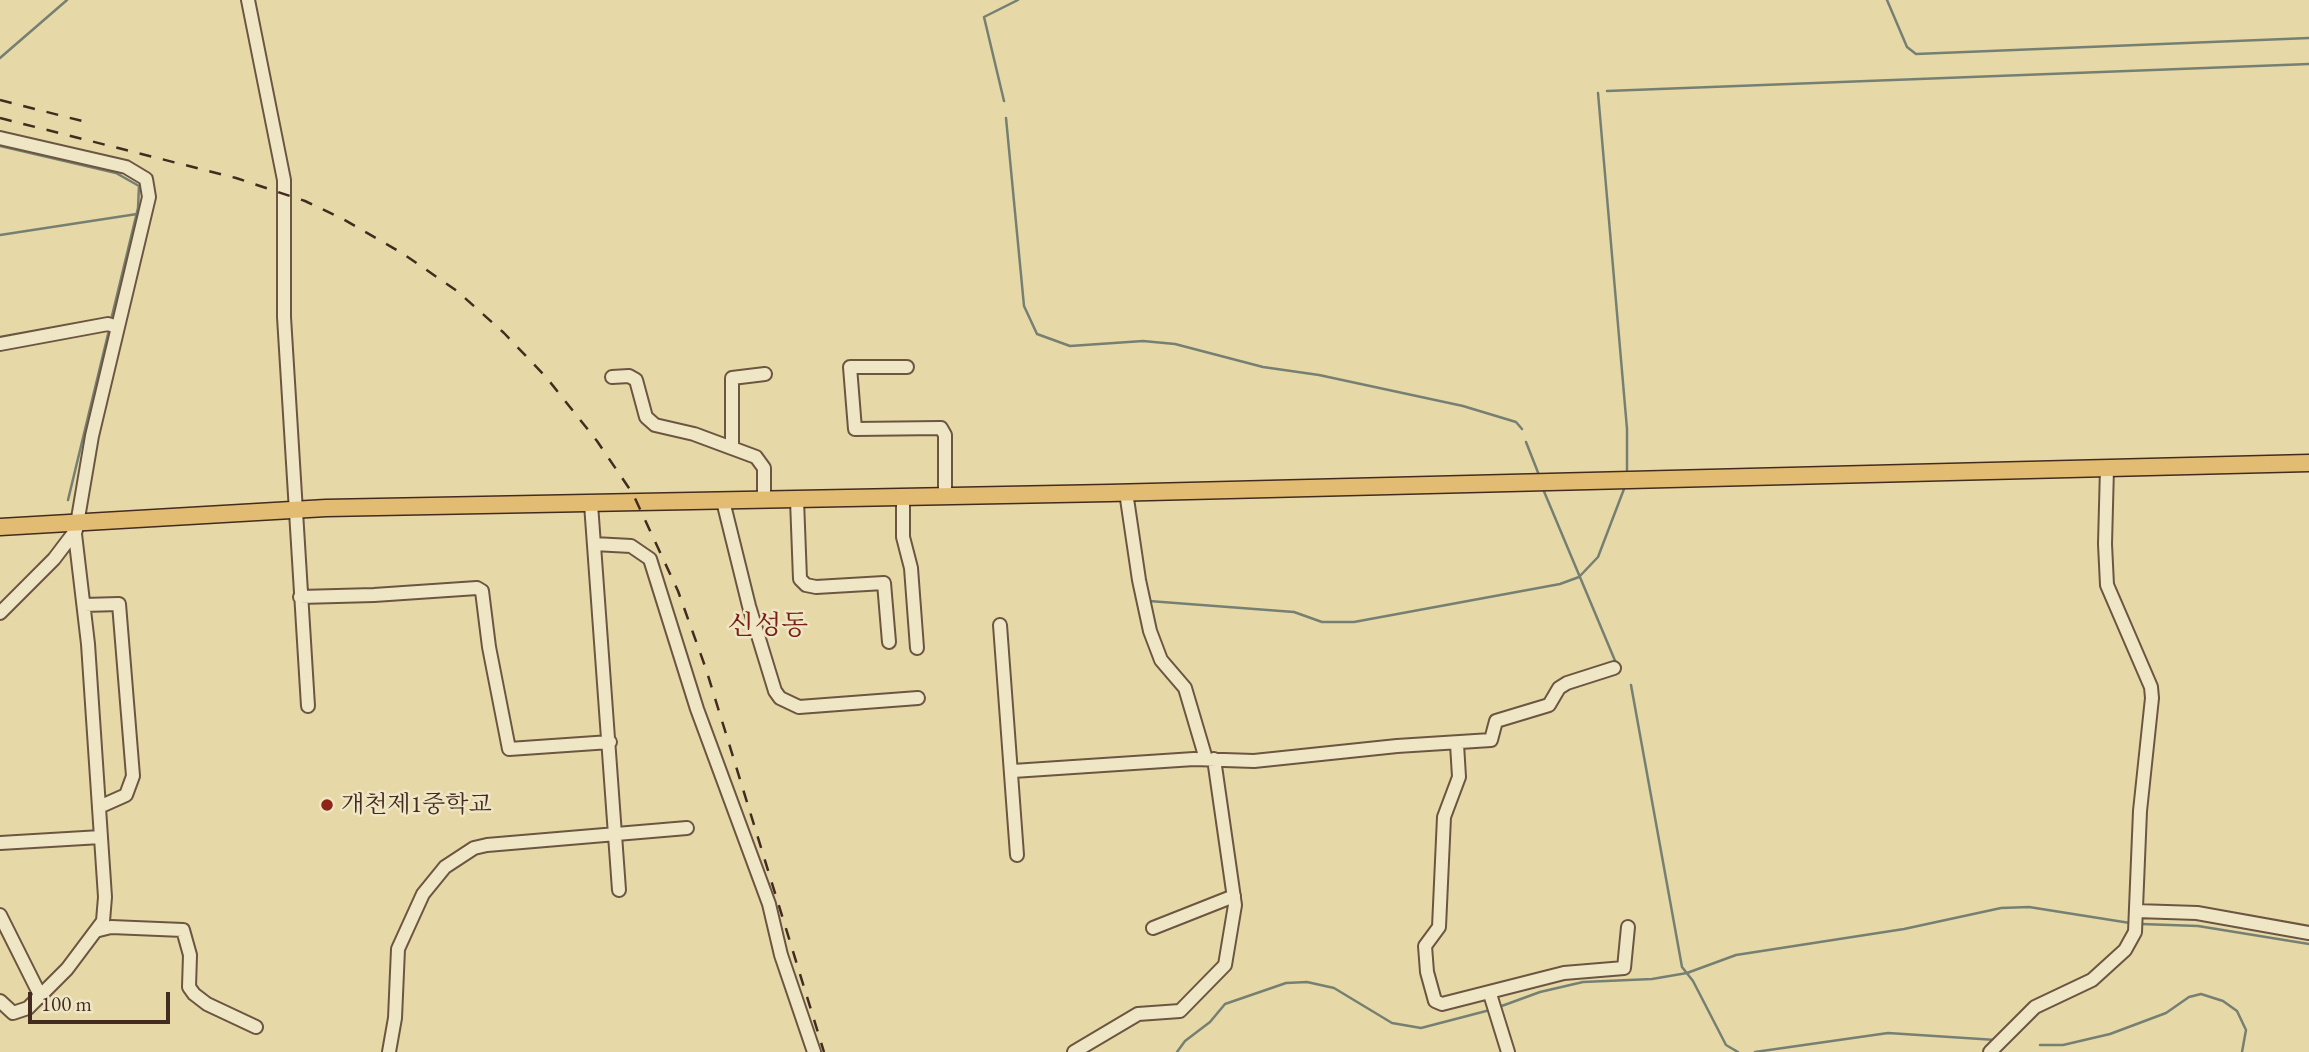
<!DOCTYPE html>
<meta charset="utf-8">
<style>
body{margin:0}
#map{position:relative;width:2309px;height:1052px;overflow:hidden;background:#e6d8a7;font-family:"EB Garamond",serif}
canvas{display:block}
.scale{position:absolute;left:28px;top:992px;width:142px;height:32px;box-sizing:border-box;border:4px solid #432b20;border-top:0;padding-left:9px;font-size:21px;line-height:24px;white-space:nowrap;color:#432b20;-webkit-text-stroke:5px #efe6c6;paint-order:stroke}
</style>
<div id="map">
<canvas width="2309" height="1052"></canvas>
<div class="scale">100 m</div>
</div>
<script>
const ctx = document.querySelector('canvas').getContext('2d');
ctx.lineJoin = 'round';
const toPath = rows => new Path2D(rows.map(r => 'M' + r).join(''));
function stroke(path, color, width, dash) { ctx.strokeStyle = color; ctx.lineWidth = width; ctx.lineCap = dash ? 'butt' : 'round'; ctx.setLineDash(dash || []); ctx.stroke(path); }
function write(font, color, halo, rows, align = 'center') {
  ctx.font = font + ' "EB Garamond","Noto Serif KR",serif'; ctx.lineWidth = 5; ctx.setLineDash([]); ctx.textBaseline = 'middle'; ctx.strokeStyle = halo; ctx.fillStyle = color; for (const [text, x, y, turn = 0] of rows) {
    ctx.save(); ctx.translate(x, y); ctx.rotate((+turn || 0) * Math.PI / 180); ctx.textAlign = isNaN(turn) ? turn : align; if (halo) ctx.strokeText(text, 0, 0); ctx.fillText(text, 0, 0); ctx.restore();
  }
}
stroke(toPath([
 [1887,0,1907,47,1916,54,2309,38],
 [0,58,67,0],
 [1607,91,2309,64],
 [1598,93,1627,429,1627,470],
 [1004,101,984,17,1018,0],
 [1006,118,1024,306,1037,334,1070,346,1143,341,1175,344,1263,367,1319,375,1463,406,1516,422,1522,429],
 [0,146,116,173,139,186,138,208,111,320],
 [0,235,137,214],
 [1526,442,1539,475],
 [1543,489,1616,663],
 [68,500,109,330],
 [1149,601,1294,612,1322,622,1354,622,1560,584,1579,577,1598,557,1624,489],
 [1631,685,1682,967,1693,981,1726,1045,1738,1052],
 [2141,924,2198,926,2309,944],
 [1499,1007,1540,992,1583,982,1652,979,1687,973,1736,955,1904,929,2001,908,2029,907,2130,923],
 [2040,1045,2063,1045,2110,1034,2166,1013,2189,997,2201,994,2223,1001,2237,1011,2246,1030,2242,1052],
 [1177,1052,1185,1041,1210,1022,1225,1004,1286,983,1307,982,1334,988,1392,1023,1421,1028,1490,1010],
 [1755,1052,1888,1033,1996,1040]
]), '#758073', 2.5);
const minor = toPath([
 [248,0,284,180,284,317,308,706],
 [0,138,126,167,146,179,149,197,92,436,76,530,54,559,0,613],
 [0,344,108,324,117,327],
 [907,367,850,367,855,429,941,428,945,435,945,496],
 [612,377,629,376,636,380,646,417,655,425,694,434,756,457,764,468,764,500],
 [732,447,732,378,765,374],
 [1126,492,1139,580,1150,631,1161,660,1185,688,1206,759],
 [903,497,903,537,911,568,917,648],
 [797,500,800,579,806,585,816,587,884,583,889,642],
 [723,501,749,606,775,691,780,698,799,707,918,698],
 [591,504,619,890],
 [594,544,631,546,650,559,697,709,769,904,781,955,814,1052],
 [300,597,374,595,477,588,482,591,489,647,509,749,610,742],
 [84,605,119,604,133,776,126,795,99,807],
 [1000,625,1017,855],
 [1457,744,1459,777,1444,817,1439,927,1425,946,1427,972,1435,1001,1442,1004,1564,973,1624,968,1628,927],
 [1013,771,1194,759,1254,761,1397,746,1491,740,1496,721,1549,705,1559,688,1567,683,1614,668],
 [0,843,101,837],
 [2136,911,2197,913,2309,933],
 [0,915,41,997],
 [1153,928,1234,896],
 [99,930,111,927,183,930,190,955,189,987,194,994,207,1004,256,1027],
 [1490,994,1508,1052],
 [0,1001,13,1013,28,1008,67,969,103,921,105,897,88,644,75,534],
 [389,1052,395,1018,398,949,423,894,445,867,474,848,487,845,687,828],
 [1074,1052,1138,1014,1180,1011,1225,965,1235,905,1214,759],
 [1990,1052,2035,1007,2092,980,2125,950,2135,932,2140,811,2152,698,2151,687,2107,585,2105,544,2107,468]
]);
const major = toPath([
 [0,527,326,508,1109,493,2309,463]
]);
stroke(minor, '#6c5642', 16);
stroke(major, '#432b20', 19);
stroke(minor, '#efe6c6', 12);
stroke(major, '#e3bc74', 16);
stroke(toPath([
 [0,100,86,122],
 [0,118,236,178,305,201,343,219,402,253,457,291,504,333,546,377,597,441,633,494,678,591,706,669,824,1052]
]), '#432b20', 2.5, [12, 12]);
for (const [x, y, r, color] of [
 [327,805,7,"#8f2418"]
]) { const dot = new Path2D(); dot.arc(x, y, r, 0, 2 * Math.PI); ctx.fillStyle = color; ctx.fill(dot); stroke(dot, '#efe6c6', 2.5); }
write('24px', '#432b20', '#efe6c6', [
 ["개천제1중학교",341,805]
], 'left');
write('28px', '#7a1f14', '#efe6c6', [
 ["신성동",768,626]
]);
</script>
